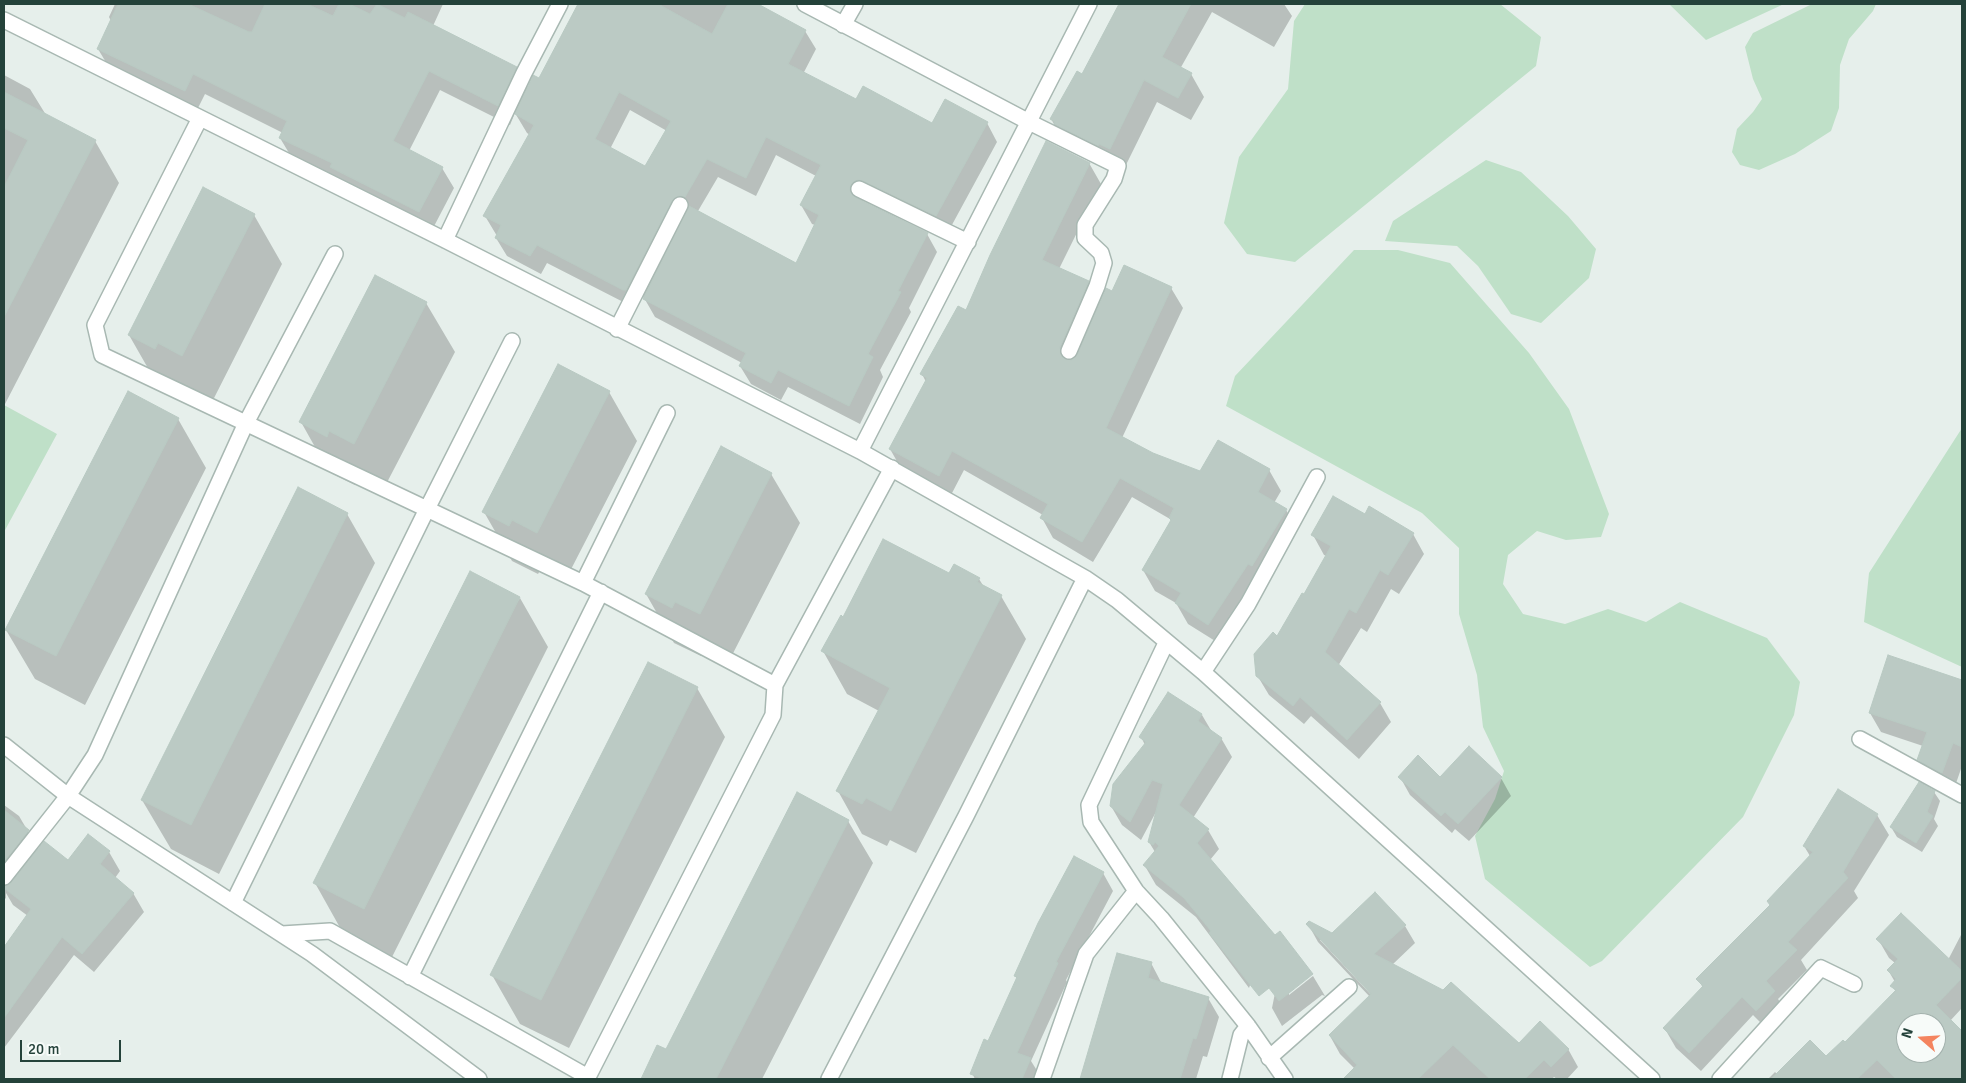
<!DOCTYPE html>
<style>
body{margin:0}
#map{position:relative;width:1966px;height:1083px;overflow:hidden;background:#e6efeb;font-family:Signika,sans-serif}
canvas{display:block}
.frame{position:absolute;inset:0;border:5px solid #24423a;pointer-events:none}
.north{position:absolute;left:1896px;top:1013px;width:50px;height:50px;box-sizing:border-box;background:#f7fbf9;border:1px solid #a3b1ad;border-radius:50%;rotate:289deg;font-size:14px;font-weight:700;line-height:20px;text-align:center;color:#24423a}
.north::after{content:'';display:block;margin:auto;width:18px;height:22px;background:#f4845f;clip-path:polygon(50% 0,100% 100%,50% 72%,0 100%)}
.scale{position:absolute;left:20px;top:1040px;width:101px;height:22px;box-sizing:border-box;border:2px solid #24423a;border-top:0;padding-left:6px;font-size:15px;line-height:18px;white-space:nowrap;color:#24423a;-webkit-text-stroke:4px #f7fbf9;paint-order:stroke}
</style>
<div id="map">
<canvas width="1966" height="1083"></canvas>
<div class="frame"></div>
<div class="north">N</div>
<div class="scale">20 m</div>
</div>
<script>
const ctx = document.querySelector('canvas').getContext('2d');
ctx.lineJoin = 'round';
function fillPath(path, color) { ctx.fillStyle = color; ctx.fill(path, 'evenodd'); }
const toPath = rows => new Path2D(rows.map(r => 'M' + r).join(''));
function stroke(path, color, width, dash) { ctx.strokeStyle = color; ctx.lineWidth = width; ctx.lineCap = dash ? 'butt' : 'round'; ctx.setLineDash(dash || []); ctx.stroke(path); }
fillPath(toPath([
 [1305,4,1500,4,1541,37,1536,66,1295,262,1247,254,1224,223,1239,157,1288,89,1294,21],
 [1669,4,1784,4,1706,40],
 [1812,4,1876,4,1873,11,1849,39,1840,65,1839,108,1831,131,1795,154,1759,170,1740,165,1732,152,1737,129,1753,112,1762,99,1753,79,1745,47,1753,33],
 [1486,160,1521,172,1568,216,1596,249,1589,278,1541,323,1511,314,1478,266,1457,246,1385,241,1393,221],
 [1354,250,1398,250,1450,263,1529,353,1569,409,1609,514,1601,537,1566,540,1537,531,1508,555,1503,584,1523,614,1565,624,1608,609,1646,622,1680,602,1767,638,1800,682,1794,715,1743,817,1602,961,1590,967,1485,879,1475,836,1495,799,1504,771,1483,727,1477,675,1459,614,1459,548,1422,513,1226,406,1235,376],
 [4,405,57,434,4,532],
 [1962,428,1962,667,1864,622,1869,573]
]), '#bfe0c8');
fillPath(toPath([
 [115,4,443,4,433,26,516,68,528,89,539,80,584,4,755,4,805,31,816,49,803,74,856,101,933,125,987,123,997,142,947,234,869,198,862,202,927,234,937,252,909,308,911,312,880,370,883,377,860,424,788,387,781,400,751,384,740,366,742,363,655,317,643,296,637,308,635,308,547,263,541,274,507,256,496,238,497,236,485,216,530,135,527,133,515,113,510,125,440,90,409,151,442,168,454,188,431,232,292,158,280,138,283,133,205,94,197,110,110,69,98,49,111,21,109,17],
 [630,110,667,131,645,168,610,149],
 [776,155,816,176,801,205,812,224,815,225,797,264,698,211,718,177,756,196],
 [1121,4,1284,4,1292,16,1274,47,1212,12,1180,69,1191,74,1204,97,1191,120,1157,102,1123,171,1064,141,1051,119,1082,76],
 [4,75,30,89,46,115,95,141,119,183,4,406],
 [1089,163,1101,184,1059,269,1088,282,1101,304,1113,292,1171,288,1183,308,1122,438,1153,455,1201,473,1269,470,1281,491,1274,503,1286,510,1298,530,1264,586,1220,644,1188,624,1176,603,1155,591,1143,570,1171,521,1170,519,1132,497,1093,562,1053,538,1042,518,1043,515,964,470,951,495,902,470,890,449,926,382,922,374,966,312],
 [254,215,282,264,211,404,157,384,129,335],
 [426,303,455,352,382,492,358,479,355,485,329,472,301,422],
 [609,392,637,441,565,581,541,569,538,574,512,561,484,512],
 [178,419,206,468,85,705,35,679,6,630],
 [771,474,800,523,728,663,703,650,701,656,674,643,646,594],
 [347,514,375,563,219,874,171,849,142,800],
 [1365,515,1413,534,1424,554,1399,594,1391,589,1367,632,1361,628,1338,666,1380,703,1391,722,1359,759,1311,716,1304,724,1269,695,1257,675,1327,556,1324,555,1313,535],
 [950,575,979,579,984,587,1001,596,1026,639,916,853,890,840,887,846,862,834,838,791,879,711,847,694,823,651,844,618],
 [520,598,548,647,392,957,343,933,315,883],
 [1889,656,1962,682,1962,766,1953,792,1929,779,1918,759,1923,746,1881,732,1870,713],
 [697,688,725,737,569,1048,520,1024,492,975],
 [1202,715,1212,732,1221,738,1232,757,1193,818,1208,830,1219,849,1210,860,1289,992,1289,995,1313,976,1325,996,1322,995,1282,1026,1272,1008,1277,983,1253,977,1249,988,1196,917,1156,885,1145,866,1155,852,1149,842,1156,812,1141,840,1122,825,1111,806,1145,745,1141,737],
 [1469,748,1501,778,1511,796,1469,841,1455,829,1452,833,1410,795,1400,777,1441,779],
 [1838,791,1877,815,1889,835,1854,891,1858,898,1801,960,1807,970,1778,999,1786,1011,1767,1029,1753,1015,1701,1071,1676,1048,1665,1029,1703,988,1698,979,1771,906,1810,856,1804,846],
 [1934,792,1940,801,1934,819,1938,826,1922,852,1897,837,1891,827],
 [4,805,19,816,39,850,68,862,109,852,120,871,115,878,133,893,144,912,94,972,74,955,4,1048,4,949,28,916,13,905,6,893,6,899,4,897],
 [848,821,873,863,762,1079,642,1079,657,1047,666,1051],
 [1103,873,1113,891,1066,980,1067,982,1031,1061,1041,1077,1040,1079,975,1079,972,1073,988,1042,1017,979,1015,976],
 [1308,924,1332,934,1405,926,1415,943,1392,965,1519,1045,1568,1049,1578,1067,1567,1079,1557,1079,1554,1077,1552,1079,1345,1079,1355,1069,1340,1054,1330,1036,1370,997,1318,942],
 [1320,940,1324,940,1377,997,1375,999],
 [1962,933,1962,1008,1950,1021,1962,1033,1962,1079,1768,1079,1775,1072,1778,1075,1826,1058,1845,1043,1896,992,1892,986,1895,982,1888,970,1895,963,1889,958,1878,939,1948,960],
 [1906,1023,1936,1023,1936,1053,1906,1053],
 [1151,963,1162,984,1208,998,1219,1017,1207,1057,1203,1056,1196,1079,1084,1079,1082,1077]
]), '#0003');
const building = toPath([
 [118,4,188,4,249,32,252,32,265,4,307,4,333,16,339,4,349,4,370,14,377,4,405,18,408,12,517,67,498,106,429,71,393,141,443,167,419,212,330,167,332,163,279,138,287,121,193,74,185,91,97,49,118,4],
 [578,4,658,4,712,34,728,4,758,4,806,30,788,64,856,99,863,86,932,123,945,99,988,122,936,216,863,181,858,180,851,184,850,190,855,197,928,233,898,291,901,292,868,354,873,357,849,406,778,370,771,383,739,366,746,353,643,299,689,206,796,263,819,215,800,205,821,165,766,137,746,178,707,159,685,197,679,196,672,201,626,290,623,290,537,245,530,256,495,238,501,225,483,216,534,125,515,114,533,75,539,78,578,4],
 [619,92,671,121,645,166,595,139,619,92],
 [1119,4,1191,4,1162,57,1192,73,1178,98,1144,80,1110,149,1099,144,1098,146,1054,124,1055,122,1050,119,1077,71,1082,74,1119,4],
 [4,92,96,140,4,317,4,187,28,140,4,128,4,92],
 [1046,141,1090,163,1042,260,1089,281,1060,347,1062,357,1071,360,1077,355,1106,288,1112,291,1124,265,1172,287,1106,428,1153,453,1200,471,1218,440,1270,469,1258,492,1287,509,1252,566,1248,564,1208,625,1175,603,1181,593,1142,570,1171,520,1169,518,1174,508,1120,478,1082,542,1040,518,1048,504,952,451,939,476,889,449,927,378,920,374,958,306,966,310,990,255,1046,141],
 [203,187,255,214,182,356,158,343,155,349,128,335,203,187],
 [375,275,427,302,354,444,329,431,327,437,299,422,375,275],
 [558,364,610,391,537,533,512,520,509,526,482,512,558,364],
 [128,391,179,418,56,656,5,630,128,391],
 [721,446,772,473,700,614,675,602,672,608,645,594,721,446],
 [298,487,348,513,191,825,141,800,298,487],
 [1333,496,1365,514,1369,506,1414,533,1388,575,1380,570,1356,613,1349,609,1325,652,1381,702,1347,740,1300,697,1293,706,1256,676,1254,654,1273,632,1277,636,1302,593,1304,594,1331,546,1311,535,1333,496],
 [883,539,949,573,954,564,980,578,977,582,1002,595,891,811,866,798,862,804,836,791,890,688,821,651,841,615,843,617,883,539],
 [470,571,520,597,364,909,313,883,470,571],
 [1888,655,1962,680,1962,747,1953,743,1942,773,1917,760,1927,732,1869,713,1888,655],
 [648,662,698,687,541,1000,490,975,648,662],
 [1168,692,1202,714,1198,721,1222,738,1179,805,1209,829,1197,843,1275,935,1280,931,1313,974,1279,1001,1269,988,1259,996,1209,933,1211,931,1184,898,1143,865,1159,846,1155,842,1153,845,1148,842,1163,784,1152,780,1130,822,1110,806,1113,784,1146,742,1139,737,1168,692],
 [1469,746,1502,777,1458,824,1445,812,1441,816,1398,777,1418,755,1440,777,1469,746],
 [1919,782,1935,791,1927,812,1933,816,1916,843,1890,827,1919,782],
 [1838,789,1878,814,1843,872,1848,878,1788,942,1797,950,1766,981,1775,991,1756,1011,1742,997,1689,1053,1663,1028,1703,986,1696,979,1770,905,1767,901,1813,852,1803,846,1838,789],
 [797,792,849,820,716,1079,641,1079,657,1045,666,1049,797,792],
 [4,810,29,830,4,862,4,810],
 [88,834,110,851,100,864,134,893,82,954,62,937,4,1018,4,947,31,909,4,888,4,886,11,883,44,841,68,860,88,834],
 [1074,856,1104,872,1056,962,1058,963,1017,1053,1031,1058,1022,1079,984,1079,970,1074,984,1039,988,1041,1017,977,1014,976,1038,923,1074,856],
 [1375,892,1406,925,1374,954,1443,990,1451,982,1519,1043,1540,1021,1569,1049,1551,1067,1544,1060,1525,1079,1490,1079,1453,1045,1418,1079,1343,1079,1357,1065,1329,1035,1371,994,1306,924,1309,921,1332,933,1375,892],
 [1901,913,1962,971,1962,978,1936,1005,1962,1031,1962,1079,1896,1079,1877,1060,1857,1079,1771,1079,1810,1040,1826,1056,1843,1040,1845,1042,1896,990,1890,986,1896,979,1887,970,1898,959,1876,939,1901,913],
 [1906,1023,1936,1023,1936,1053,1906,1053,1906,1023],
 [1117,953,1152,962,1148,978,1209,997,1196,1039,1193,1038,1180,1079,1080,1079,1117,953]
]);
fillPath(building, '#bbcac4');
stroke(building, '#b8c9c2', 1);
const minor = toPath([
 [805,4,1029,122,1118,166,1114,179,1085,225,1085,238,1101,253,1104,263,1097,286,1069,351],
 [4,20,445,240,860,451,1085,578,1117,600,1203,672,1652,1079],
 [843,25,855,4],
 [200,118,95,325,102,355,583,583,775,685,892,468],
 [859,189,968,242],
 [445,240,524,73,560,4],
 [617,329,680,205],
 [860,451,1089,4],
 [583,583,667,413],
 [1166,643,1089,805,1091,822,1136,891,1161,918,1248,1026,1285,1079],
 [1203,672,1248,604,1317,477],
 [1860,739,1962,795],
 [4,745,68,796,312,954,479,1079],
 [4,877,68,796,95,755,246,423,335,254],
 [233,903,427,509,512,341],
 [282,934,330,931,588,1077,773,715,775,685],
 [410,977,601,592],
 [1269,1058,1349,987],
 [829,1079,966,816,1085,578],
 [1042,1079,1086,954,1136,891],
 [1230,1079,1241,1035,1248,1026],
 [1720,1079,1821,968,1854,984]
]);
stroke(minor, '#a8b8b2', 18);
stroke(minor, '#fff', 15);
</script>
